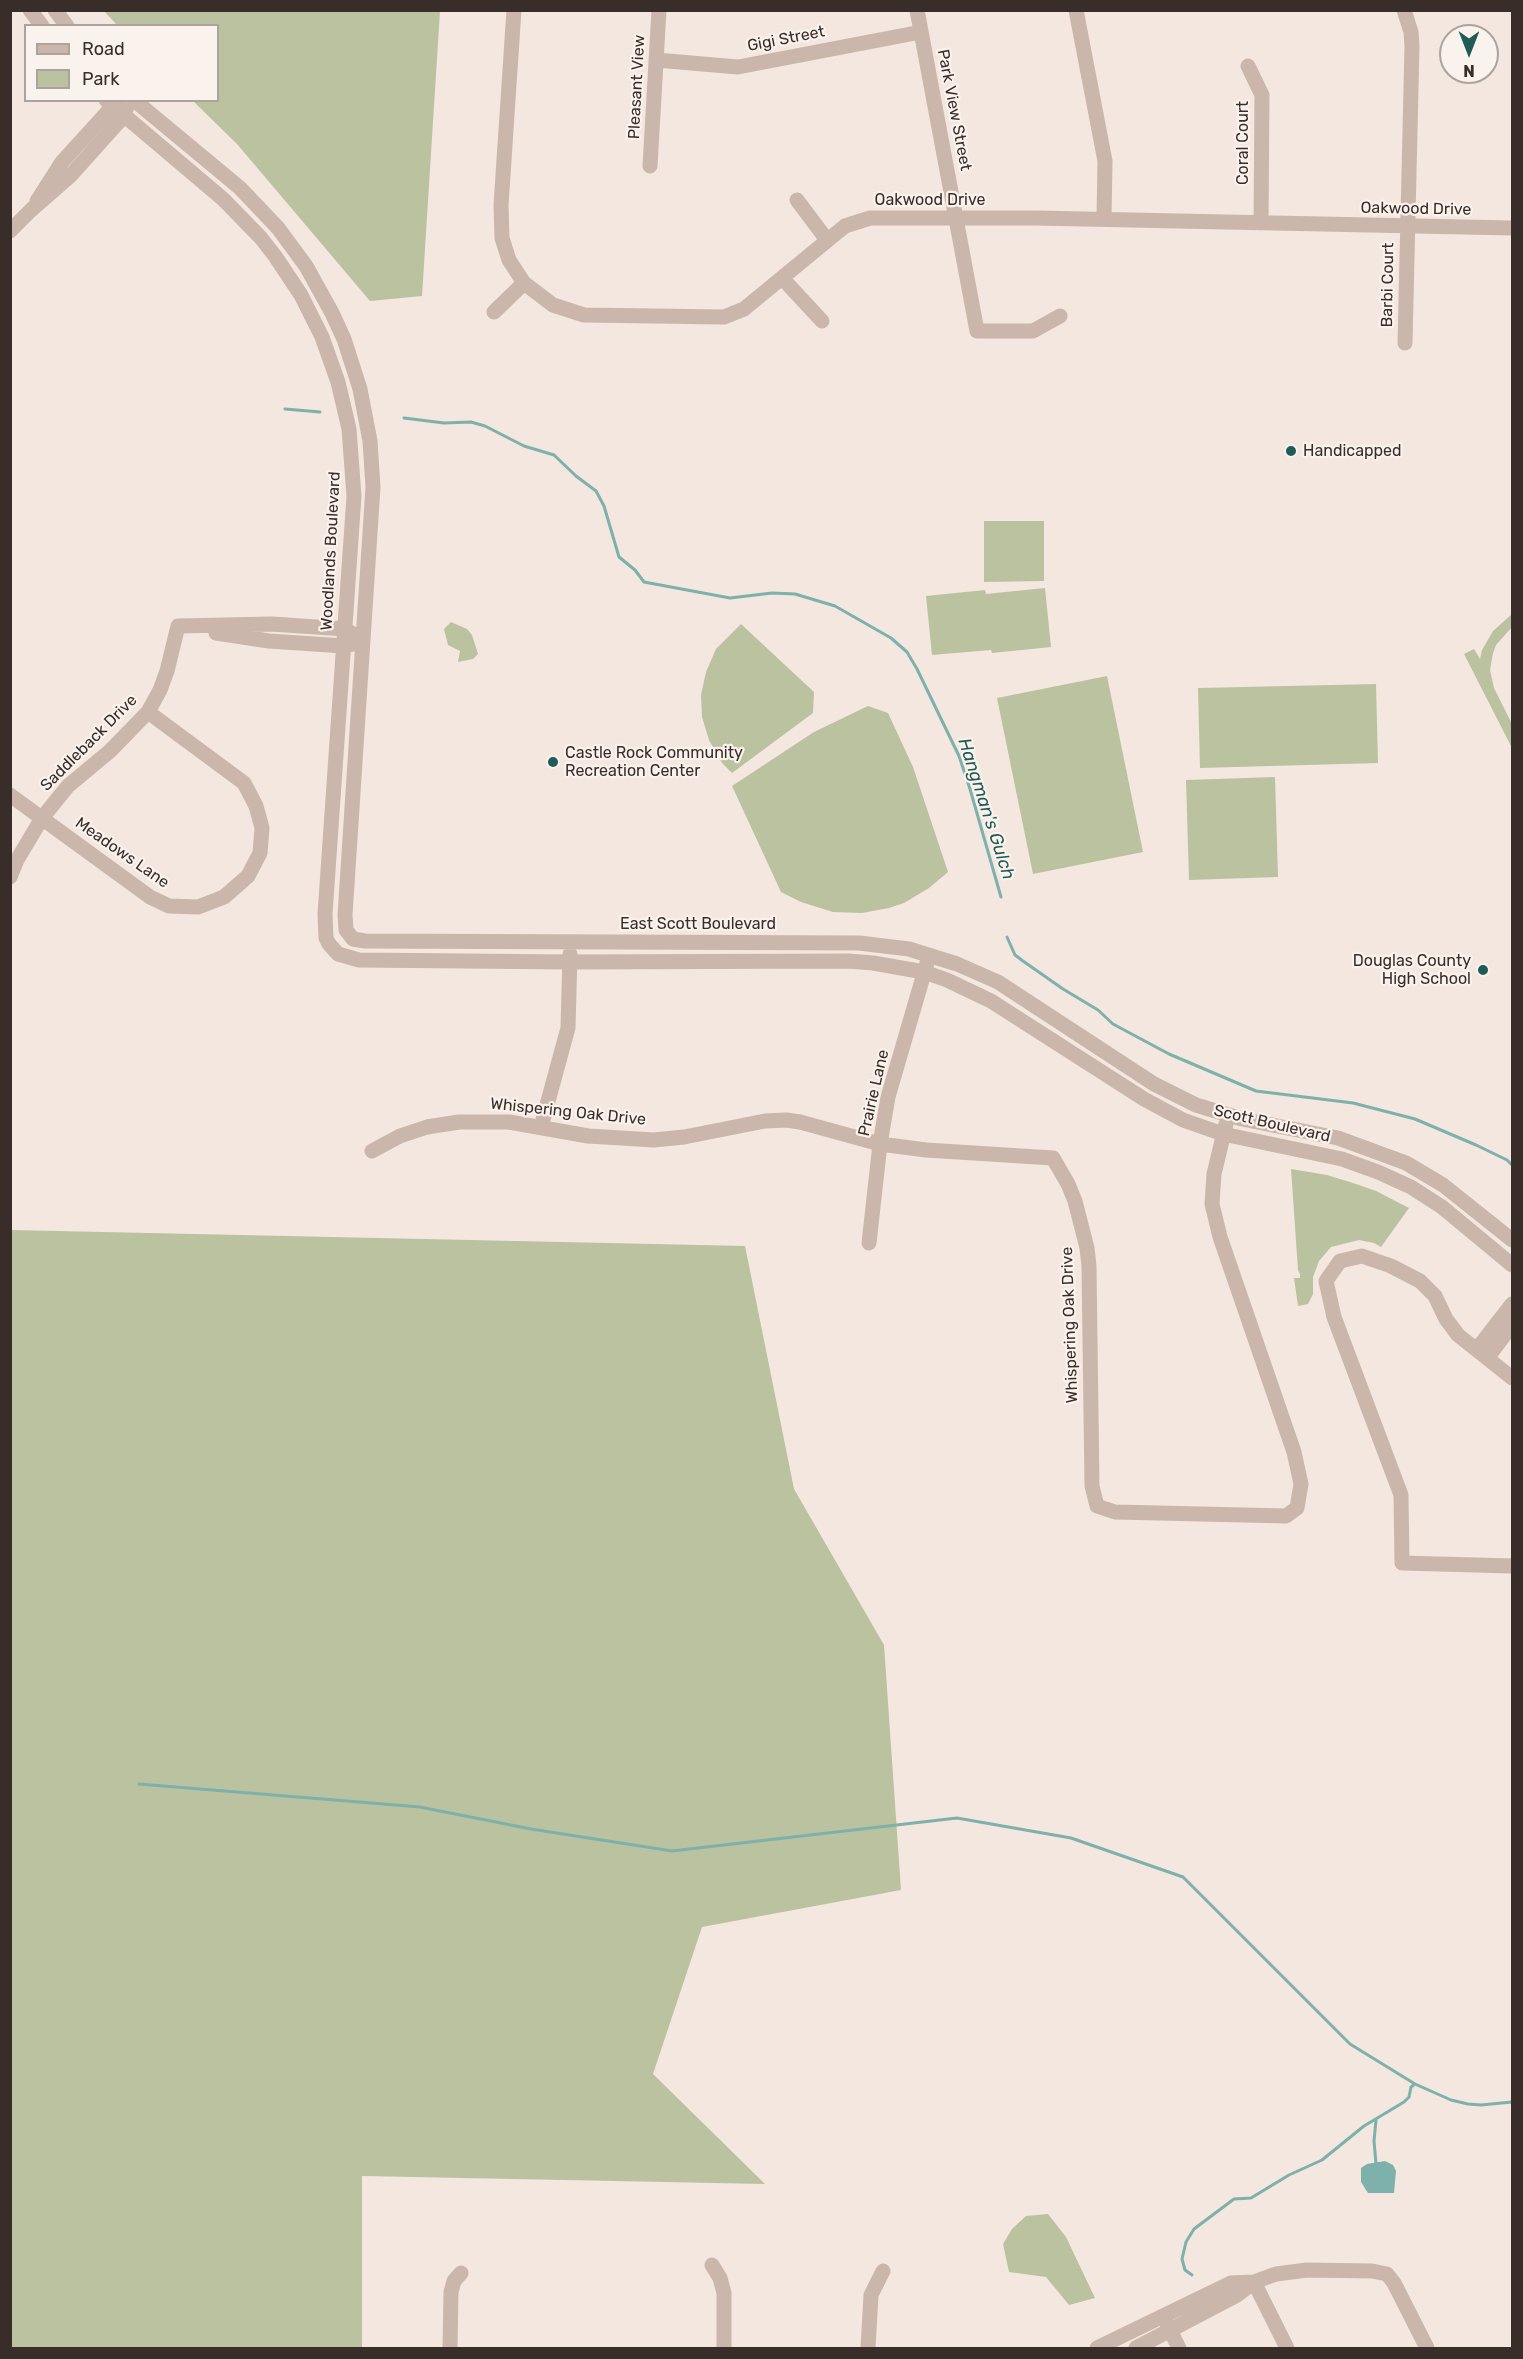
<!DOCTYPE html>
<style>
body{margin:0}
#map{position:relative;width:1523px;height:2359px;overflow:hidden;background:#f3e7df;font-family:Rubik,sans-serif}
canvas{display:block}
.frame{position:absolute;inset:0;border:12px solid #392d2a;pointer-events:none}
.legend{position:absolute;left:24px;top:24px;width:195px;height:78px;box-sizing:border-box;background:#faf2ec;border:2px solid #ada39e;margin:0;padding:8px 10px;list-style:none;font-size:18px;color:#392d2a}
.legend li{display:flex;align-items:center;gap:12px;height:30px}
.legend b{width:30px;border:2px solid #ada39e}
.north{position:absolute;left:1439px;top:24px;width:60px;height:60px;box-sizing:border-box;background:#faf2ec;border:2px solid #ada39e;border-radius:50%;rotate:180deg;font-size:16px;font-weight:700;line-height:24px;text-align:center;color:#392d2a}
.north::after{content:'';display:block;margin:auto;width:21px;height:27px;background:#1f5b57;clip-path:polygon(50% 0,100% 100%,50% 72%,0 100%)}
</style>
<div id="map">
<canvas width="1523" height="2359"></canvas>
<div class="frame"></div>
<ul class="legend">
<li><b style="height:8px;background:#cbb6ab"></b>Road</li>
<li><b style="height:16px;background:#bbc29f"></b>Park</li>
</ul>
<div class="north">N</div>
</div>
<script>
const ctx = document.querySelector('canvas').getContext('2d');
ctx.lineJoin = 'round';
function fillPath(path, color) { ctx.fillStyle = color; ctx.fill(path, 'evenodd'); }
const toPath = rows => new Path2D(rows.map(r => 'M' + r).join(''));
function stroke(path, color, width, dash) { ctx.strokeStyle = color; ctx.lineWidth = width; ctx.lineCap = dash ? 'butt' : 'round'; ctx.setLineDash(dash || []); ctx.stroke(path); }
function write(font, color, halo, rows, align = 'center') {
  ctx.font = font + ' Rubik,sans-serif'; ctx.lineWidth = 4.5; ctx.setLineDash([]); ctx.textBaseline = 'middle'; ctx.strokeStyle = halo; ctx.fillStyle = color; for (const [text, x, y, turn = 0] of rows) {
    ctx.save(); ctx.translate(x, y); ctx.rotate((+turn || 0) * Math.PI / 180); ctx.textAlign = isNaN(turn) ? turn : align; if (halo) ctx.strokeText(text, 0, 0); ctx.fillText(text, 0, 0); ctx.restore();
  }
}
fillPath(toPath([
 [104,11,440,11,422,296,370,301,237,144,193,101,218,100,218,26,117,25],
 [984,521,1044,521,1044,581,984,582],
 [1045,588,1051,647,992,653,991,650,932,655,926,596,985,590,986,594],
 [1512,614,1512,627,1496,645,1493,653,1490,670,1494,688,1512,724,1512,748,1464,654,1474,649,1480,659,1482,650,1493,631],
 [451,622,467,629,472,635,478,654,473,659,458,662,460,651,448,645,444,629],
 [741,624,814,692,813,713,732,773,722,763,709,740,702,717,701,695,706,672,716,649],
 [1107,676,1143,852,1033,874,997,698],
 [1376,684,1378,763,1200,768,1198,688],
 [868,706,888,713,913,767,948,872,929,888,904,903,889,908,862,913,833,912,801,902,781,892,732,786,814,732],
 [1275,777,1278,877,1189,880,1186,780],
 [1291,1169,1327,1175,1353,1183,1376,1191,1409,1208,1381,1247,1374,1243,1359,1240,1331,1247,1319,1261,1313,1277,1313,1294,1308,1304,1298,1306,1294,1278,1300,1278,1300,1274,1298,1270],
 [11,1230,745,1246,794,1489,884,1645,901,1890,702,1927,653,2074,765,2184,362,2176,362,2348,11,2348],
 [1048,2214,1066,2237,1095,2298,1069,2305,1046,2277,1009,2272,1003,2244,1012,2229,1026,2216]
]), '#bbc29f');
fillPath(toPath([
 [1385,2161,1393,2165,1396,2171,1394,2193,1368,2193,1361,2182,1361,2168,1367,2164]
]), '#7eb0ac');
stroke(toPath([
 [285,409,320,412],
 [404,418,444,423,471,422,485,426,524,446,554,455,576,476,596,491,604,506,619,557,635,570,644,582,730,598,772,593,795,594,835,606,891,638,907,652,917,669,959,756,970,789,1001,897],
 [1007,937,1015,955,1023,961,1063,989,1098,1010,1113,1024,1169,1054,1256,1091,1353,1103,1415,1119,1476,1145,1507,1160,1512,1165],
 [139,1784,420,1807,531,1829,672,1851,957,1818,1071,1838,1183,1877,1350,2044,1415,2084],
 [1376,2120,1374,2141,1376,2164],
 [1192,2275,1185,2270,1182,2259,1186,2242,1194,2229,1234,2199,1251,2198,1289,2175,1322,2160,1364,2126,1404,2102,1409,2097,1411,2087,1415,2084,1451,2100,1468,2104,1481,2105,1512,2102]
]), '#7eb0ac', 3);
stroke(toPath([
 [30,10,42,26],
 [55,10,67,26],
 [514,10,501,205,502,238,509,260,524,283,553,305,584,315,724,317,744,309,845,226,870,218,1036,218,1512,228],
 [917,10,977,331,1033,331,1060,316],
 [1076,10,1105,161,1104,219],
 [1404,10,1411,32,1412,46,1405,343],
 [656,60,738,67,921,32],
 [1248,66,1262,95,1261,223],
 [106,100,223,199,261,238,275,256,301,295,322,337,338,382,349,429,354,496,325,914,326,938,329,944,338,954,359,960,570,962,848,961,873,963,924,972,947,980,991,1001,1144,1099,1183,1120,1223,1134,1342,1159,1378,1172,1411,1187,1442,1207,1512,1265],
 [134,100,240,188,278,228,306,266,332,313,344,339,360,389,370,441,373,487,345,915,346,930,353,939,365,941,859,943,909,949,957,964,998,982,1154,1084,1196,1105,1242,1119,1338,1138,1406,1163,1443,1185,1512,1240],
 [650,166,659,10],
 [797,200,827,240],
 [37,201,62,162,112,107,119,103],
 [10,231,31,210,71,175,123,117,126,110],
 [783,279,822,321],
 [494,312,524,283],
 [178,626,272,624,345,629,353,634],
 [216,633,269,641,344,646,353,644],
 [10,795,150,897,169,906,198,907,224,897,248,876,260,853,262,828,256,806,244,783,148,712],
 [10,877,17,860,42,818,68,786,110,751,148,712,160,690,167,671,178,626],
 [541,1127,568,1028,570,954],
 [372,1151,400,1136,427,1127,459,1122,509,1122,588,1136,654,1140,684,1137,765,1121,786,1120,800,1122,880,1144,926,1150,1053,1158,1068,1184,1075,1201,1087,1248,1089,1266,1092,1486,1097,1506,1115,1512,1286,1516,1297,1508,1301,1484,1294,1452,1220,1237,1212,1204,1214,1174,1226,1124],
 [869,1243,880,1144,888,1097,927,963],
 [1477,1349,1512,1304],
 [1488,1357,1512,1325],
 [1512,1378,1458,1335,1446,1319,1435,1296,1420,1281,1391,1266,1362,1256,1340,1261,1326,1281,1334,1317,1401,1495,1402,1563,1512,1566],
 [712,2265,720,2278,724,2293,724,2348],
 [1254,2282,1287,2348],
 [1166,2322,1179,2348],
 [450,2348,451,2292,454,2281,461,2273],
 [868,2348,871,2295,883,2271],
 [1097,2348,1231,2283,1254,2282,1276,2274,1307,2270,1372,2271,1387,2274,1394,2283,1427,2348],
 [1136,2348,1237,2295,1254,2282]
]), '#cbb6ab', 15);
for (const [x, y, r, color] of [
 [1291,451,6,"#1f5b57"],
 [553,762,6,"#1f5b57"],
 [1483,970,6,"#1f5b57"]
]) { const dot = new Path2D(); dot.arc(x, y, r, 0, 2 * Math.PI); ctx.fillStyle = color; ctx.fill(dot); stroke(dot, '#faf2ec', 2); }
write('16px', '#392d2a', '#faf2ec', [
 ["Gigi Street",786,39,-11],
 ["Pleasant View",637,87,-87],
 ["Park View Street",954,110,79],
 ["Coral Court",1243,143,-90],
 ["Oakwood Drive",930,200],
 ["Oakwood Drive",1416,209,1],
 ["Barbi Court",1388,285,-89],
 ["Woodlands Boulevard",331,551,-87],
 ["Saddleback Drive",89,743,-45],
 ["Meadows Lane",122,853,35],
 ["East Scott Boulevard",698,924],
 ["Prairie Lane",874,1093,-77],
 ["Whispering Oak Drive",568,1112,6],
 ["Scott Boulevard",1272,1124,13],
 ["Whispering Oak Drive",1070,1325,-92]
]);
write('16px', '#392d2a', '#faf2ec', [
 ["Handicapped",1303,451],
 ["Castle Rock Community",565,753],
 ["Recreation Center",565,771],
 ["Douglas County",1471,961,"right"],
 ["High School",1471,979,"right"]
], 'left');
write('italic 18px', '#1f5b57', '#faf2ec', [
 ["Hangman's Gulch",986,809,72]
]);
</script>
